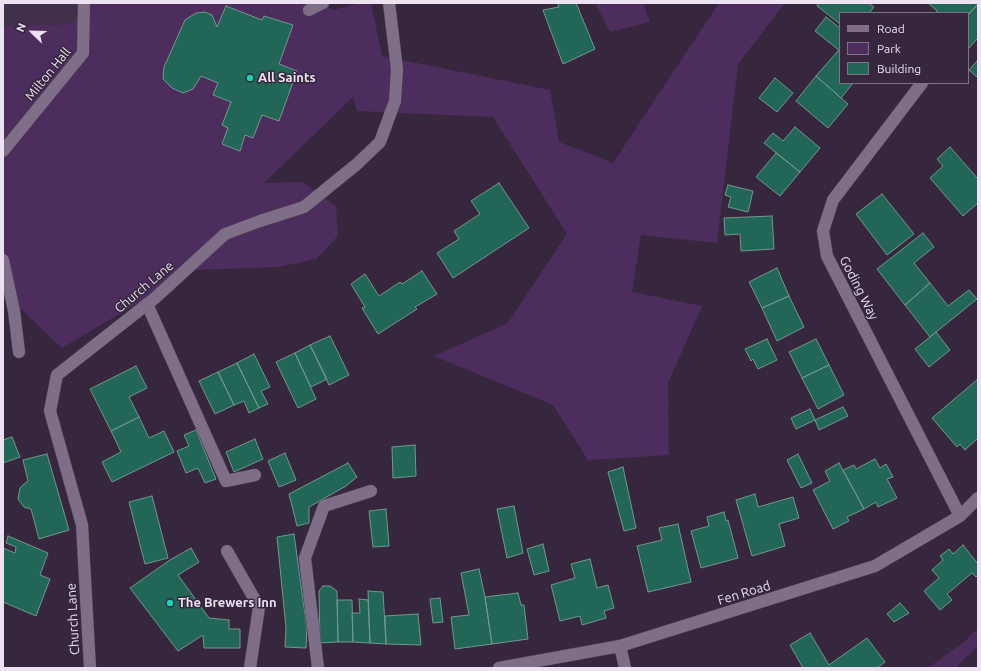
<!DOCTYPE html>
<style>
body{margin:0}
#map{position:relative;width:981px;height:671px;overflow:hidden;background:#36273e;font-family:Ubuntu,sans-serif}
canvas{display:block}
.frame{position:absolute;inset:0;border:4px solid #ece2f1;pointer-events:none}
.legend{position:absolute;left:839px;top:12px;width:130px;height:72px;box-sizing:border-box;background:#36273e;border:1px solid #7f7286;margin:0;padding:5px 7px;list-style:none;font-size:12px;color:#ece2f1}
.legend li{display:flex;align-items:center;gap:8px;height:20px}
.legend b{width:20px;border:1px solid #7f7286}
.north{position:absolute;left:12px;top:12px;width:40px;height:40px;-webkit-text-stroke:3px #36273e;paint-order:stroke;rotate:293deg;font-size:11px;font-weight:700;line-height:16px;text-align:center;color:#ece2f1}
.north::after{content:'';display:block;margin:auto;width:14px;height:18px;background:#ece2f1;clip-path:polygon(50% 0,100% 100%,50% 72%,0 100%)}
</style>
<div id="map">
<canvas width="981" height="671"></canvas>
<div class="frame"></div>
<ul class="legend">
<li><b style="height:5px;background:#7e6e87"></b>Road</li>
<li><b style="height:11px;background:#4d2d5d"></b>Park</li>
<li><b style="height:11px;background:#226657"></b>Building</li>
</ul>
<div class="north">N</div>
</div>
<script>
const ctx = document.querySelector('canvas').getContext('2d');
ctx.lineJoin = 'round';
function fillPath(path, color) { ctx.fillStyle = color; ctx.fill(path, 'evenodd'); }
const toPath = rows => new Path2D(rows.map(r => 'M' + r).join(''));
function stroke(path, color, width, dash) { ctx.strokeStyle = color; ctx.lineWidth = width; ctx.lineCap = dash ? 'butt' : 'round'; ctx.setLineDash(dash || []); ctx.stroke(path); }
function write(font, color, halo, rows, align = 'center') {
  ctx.font = font + ' Ubuntu,sans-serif'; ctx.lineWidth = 3; ctx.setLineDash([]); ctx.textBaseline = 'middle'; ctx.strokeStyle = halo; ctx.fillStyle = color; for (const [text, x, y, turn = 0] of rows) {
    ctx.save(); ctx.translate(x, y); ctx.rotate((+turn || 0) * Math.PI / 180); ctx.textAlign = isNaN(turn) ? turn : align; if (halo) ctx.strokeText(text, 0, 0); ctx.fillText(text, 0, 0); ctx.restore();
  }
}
fillPath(toPath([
 [3,3,94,3,70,24,3,26]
]), '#41304b');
fillPath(toPath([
 [94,3,323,3,333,10,360,3,371,3,382,56,550,90,559,142,613,163,719,3,785,3,738,64,717,243,641,235,632,292,702,306,668,383,669,455,588,460,553,405,434,356,508,323,567,234,493,117,357,111,353,97,264,183,302,182,336,206,338,236,316,259,279,267,194,270,62,348,3,292,3,26,70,24],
 [595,3,643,3,650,22,610,32],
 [978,628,978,646,955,668,928,668,965,641]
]), '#4d2d5d');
const building = toPath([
 [557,3,576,3,595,49,563,64,543,10,559,7,557,3],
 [819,3,868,3,874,7,869,13,840,13,840,24,817,6,819,3],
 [928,3,978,3,978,4,968,15,968,13,936,13,937,11,928,3],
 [978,4,978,38,969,48,968,46,968,15,978,4],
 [226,6,262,20,264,16,293,25,279,64,297,71,279,121,262,115,253,138,245,135,240,151,222,144,228,128,222,125,231,102,213,95,218,83,201,76,193,89,183,93,172,88,163,79,164,67,185,20,196,13,205,12,212,15,217,27,226,6],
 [826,17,840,28,840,51,815,31,826,17],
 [838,51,840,53,840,83,853,83,841,98,816,76,838,51],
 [978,60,978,78,969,70,978,60],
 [816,76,848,104,828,128,796,101,816,76],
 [775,78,793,93,777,112,759,98,775,78],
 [795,127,820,148,800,172,764,143,773,133,783,141,795,127],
 [950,147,978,179,978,203,963,216,930,178,943,166,937,159,950,147],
 [776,153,800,172,780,196,756,177,776,153],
 [499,183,529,228,453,278,437,253,459,239,454,231,480,214,471,201,499,183],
 [728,185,753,191,748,212,728,207,731,197,725,195,728,185],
 [882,194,914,234,887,255,856,214,882,194],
 [772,216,774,249,741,251,740,234,725,235,724,218,772,216],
 [923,233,934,247,914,263,930,283,905,305,877,269,923,233],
 [777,268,789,296,762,308,749,282,777,268],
 [422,271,437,294,415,307,417,309,378,334,362,308,365,307,351,284,365,274,379,296,400,282,402,284,422,271],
 [930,283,948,306,969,290,977,299,930,337,905,305,930,283],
 [789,296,804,327,777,341,762,308,789,296],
 [936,332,950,350,929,367,915,349,936,332],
 [330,336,349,375,329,385,310,345,330,336],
 [767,339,777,360,758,369,753,359,751,361,745,349,767,339],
 [816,339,829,365,802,378,789,352,816,339],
 [310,345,327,379,311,387,295,353,310,345],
 [295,353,316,399,298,408,276,362,295,353],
 [254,354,270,387,261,391,268,404,259,408,237,363,254,354],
 [237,363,259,408,249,413,244,401,234,405,218,372,237,363],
 [829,365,844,395,818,409,802,378,829,365],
 [136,366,147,388,129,397,139,417,111,431,90,389,136,366],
 [218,372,234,405,215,414,199,381,218,372],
 [978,379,978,438,965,450,960,444,957,447,932,418,978,379],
 [843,407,848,416,819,430,815,420,843,407],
 [810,409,815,420,796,429,791,418,810,409],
 [139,417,149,438,164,431,174,452,112,482,102,462,121,452,111,431,139,417],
 [196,430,216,479,205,483,198,468,186,473,177,451,189,446,184,435,196,430],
 [12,437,20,457,3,463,3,440,12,437],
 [255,439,263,459,234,472,226,452,255,439],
 [415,445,416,476,393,478,392,447,415,445],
 [285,453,296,480,279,487,268,461,285,453],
 [47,454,69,530,39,539,31,509,24,507,18,499,20,488,24,484,28,481,23,460,47,454],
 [798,454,812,483,801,488,787,460,798,454],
 [875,459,880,468,886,464,893,477,887,479,897,498,878,507,876,502,864,509,843,470,854,465,856,469,875,459],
 [348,463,357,477,346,486,309,507,309,523,297,526,289,494,348,463],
 [839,463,864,509,847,517,849,521,833,529,813,490,830,481,825,471,839,463],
 [623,467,636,528,624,531,608,472,623,467],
 [755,494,758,507,793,497,799,518,779,524,785,546,752,556,736,500,755,494],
 [152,496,168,558,145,564,129,502,152,496],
 [514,506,523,553,507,558,497,509,514,506],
 [386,509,389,546,373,547,369,511,386,509],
 [724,512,726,521,728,520,738,558,701,568,691,531,709,526,707,517,724,512],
 [678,524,691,582,648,592,637,546,662,540,659,528,678,524],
 [294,534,307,629,306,648,285,647,286,628,277,537,294,534],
 [8,536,48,553,40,575,50,579,36,616,3,602,3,548,15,553,16,547,6,543,8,536],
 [543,544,549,571,534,575,527,549,543,544],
 [963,545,978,564,978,575,976,577,972,573,947,594,952,600,940,610,924,591,939,578,932,570,943,560,940,556,949,549,953,554,963,545],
 [191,548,199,562,178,575,209,618,229,620,229,629,240,629,240,648,204,648,203,635,178,651,130,588,170,560,191,548],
 [590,559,597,588,608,585,614,608,604,611,606,618,582,625,580,616,560,621,551,585,575,578,571,564,590,559],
 [479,569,485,597,492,644,455,649,451,617,469,615,461,573,479,569],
 [323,586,330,586,337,591,338,642,320,643,319,591,323,586],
 [368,591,383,592,386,644,370,643,368,591],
 [518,593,521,605,524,605,528,639,492,644,485,597,518,593],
 [440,598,443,622,433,623,430,599,440,598],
 [359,599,368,600,370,643,353,642,352,613,360,613,359,599],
 [337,600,352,600,353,642,338,642,337,600],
 [900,603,909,613,894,622,887,614,900,603],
 [418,614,421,645,386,644,385,616,418,614],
 [810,633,829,665,867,638,885,662,877,668,803,668,790,645,810,633]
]);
fillPath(building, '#226657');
stroke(building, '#73988d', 1);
const lane = toPath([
 [309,10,323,3],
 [3,151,83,53,84,3],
 [3,260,14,311,19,352],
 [147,304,226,481,255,475],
 [227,551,259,607,250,668],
 [318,668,305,558,324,506,371,491]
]);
const street = toPath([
 [922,83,833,200,823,231,827,256,960,516],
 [620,646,625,668],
 [90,668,82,525,50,411,57,375,155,298,225,234,260,221,304,207,357,164,380,142,395,101,397,69,389,3],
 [499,668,620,646,875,566,960,516,978,498]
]);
stroke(lane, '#4f4255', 13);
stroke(street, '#4f4255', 13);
stroke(lane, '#7e6e87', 12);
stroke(street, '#7e6e87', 12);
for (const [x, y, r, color] of [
 [250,78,4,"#16d5b3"],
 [170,603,4,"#16d5b3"]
]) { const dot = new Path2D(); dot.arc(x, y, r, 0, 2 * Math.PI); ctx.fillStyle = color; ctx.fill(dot); stroke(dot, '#36273e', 1.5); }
write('13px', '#ece2f1', '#36273e', [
 ["Milton Hall",48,74,-51],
 ["Church Lane",144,287,-40],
 ["Goding Way",859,288,63],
 ["Fen Road",744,593,-17],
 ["Church Lane",73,619,-93]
]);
write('bold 13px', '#ece2f1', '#36273e', [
 ["All Saints",258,78],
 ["The Brewers Inn",178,603]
], 'left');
</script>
